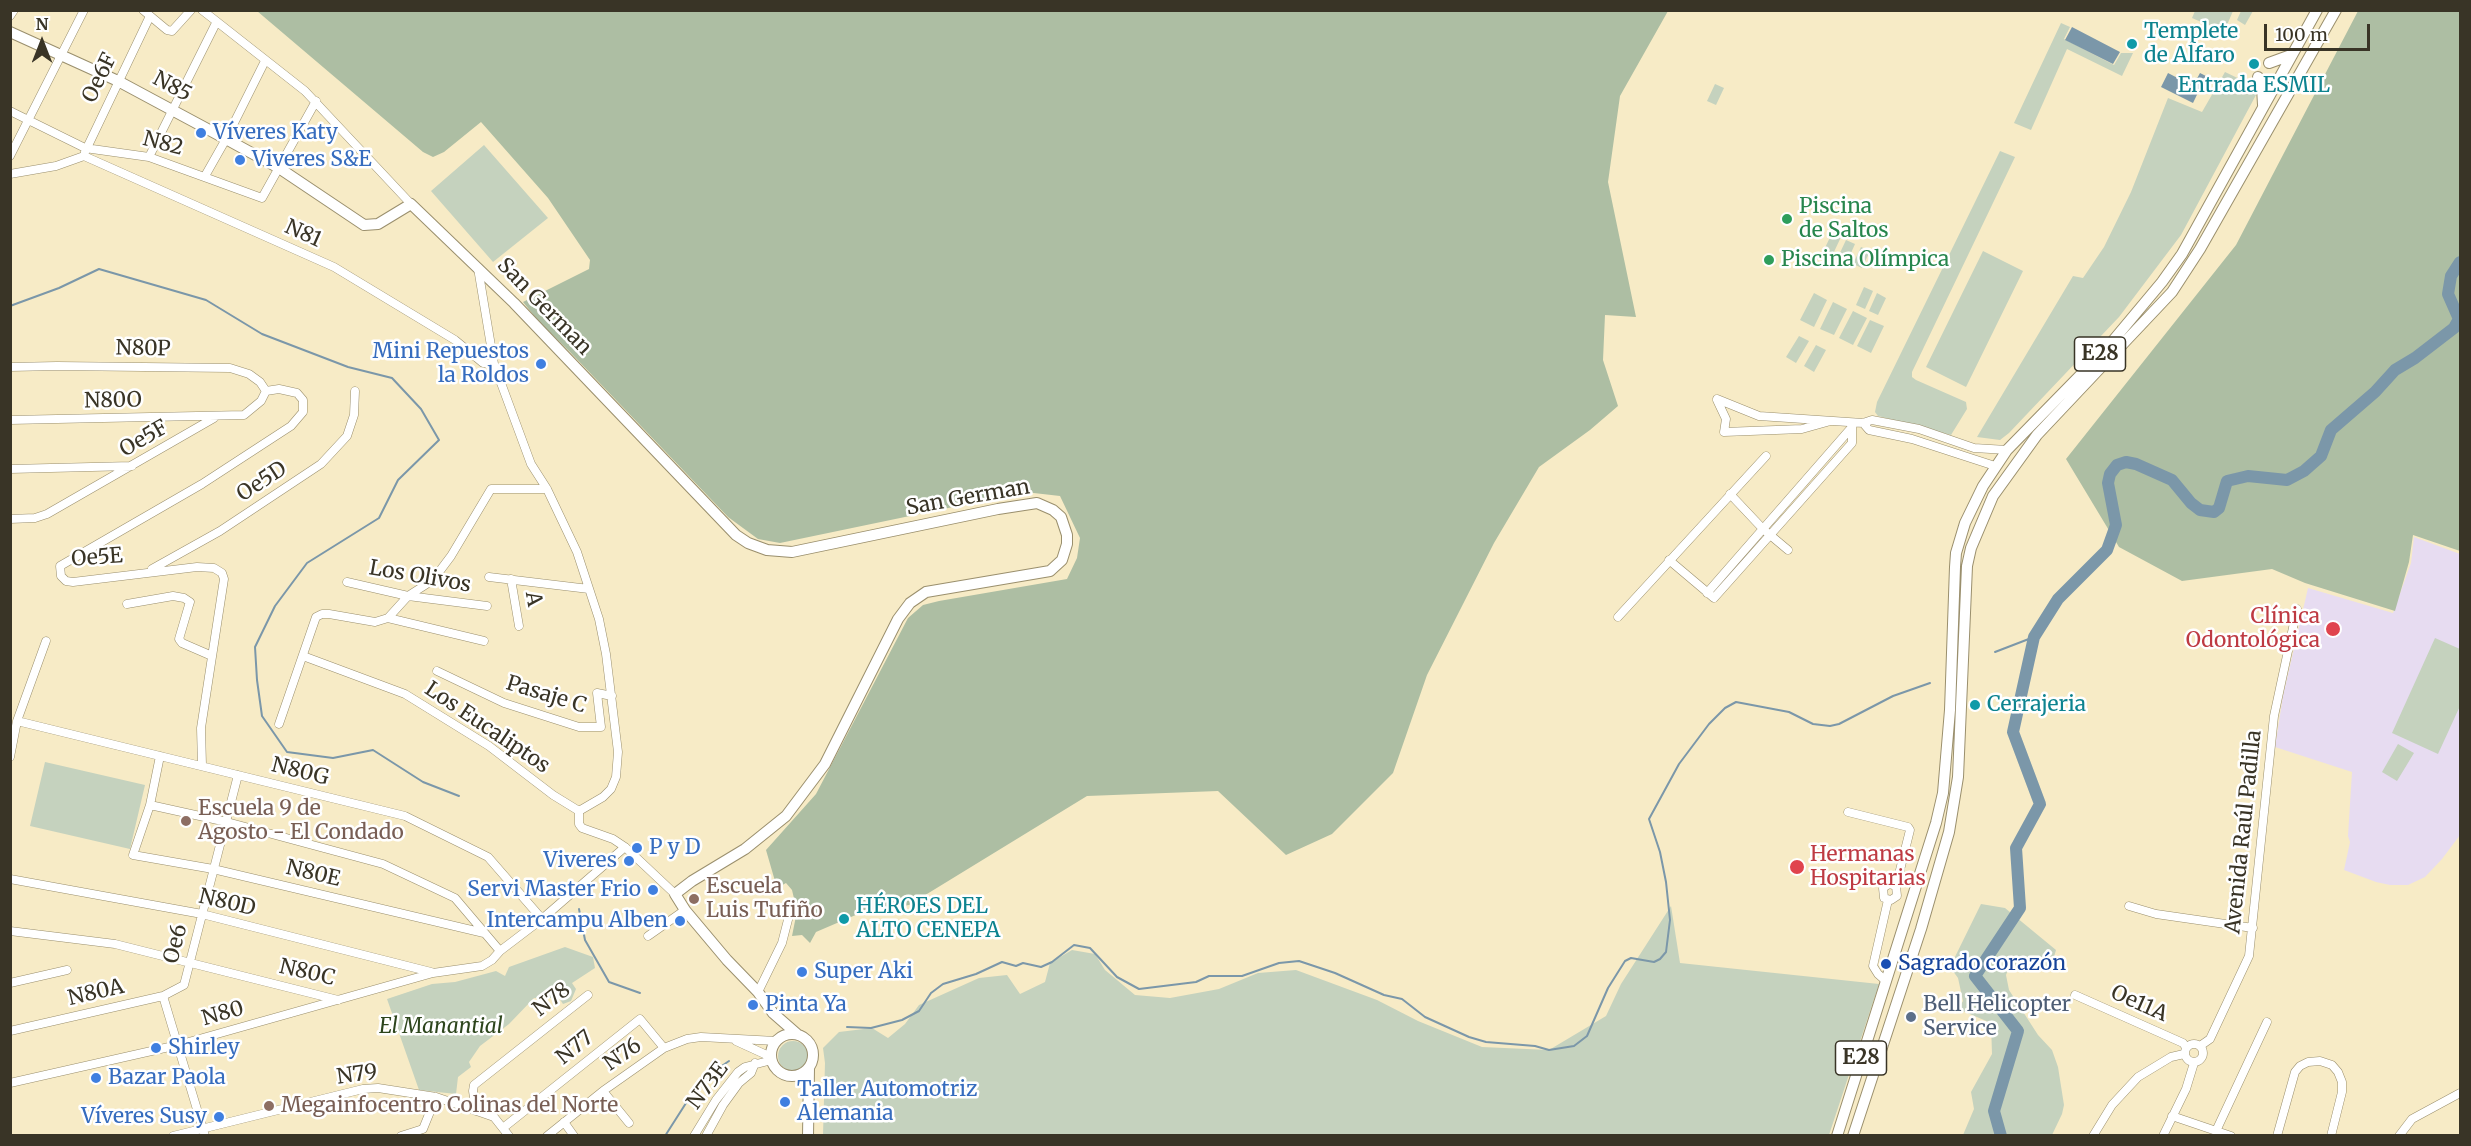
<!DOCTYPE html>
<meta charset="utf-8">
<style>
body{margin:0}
#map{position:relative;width:2471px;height:1146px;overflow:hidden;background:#f7ebc6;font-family:Merriweather,serif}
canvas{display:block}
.frame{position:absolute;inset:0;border:12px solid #393426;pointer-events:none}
.north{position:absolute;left:12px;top:12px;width:60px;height:60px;-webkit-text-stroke:4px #fff;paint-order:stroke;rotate:0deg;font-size:16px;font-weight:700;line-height:24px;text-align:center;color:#393426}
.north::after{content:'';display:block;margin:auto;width:21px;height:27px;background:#393426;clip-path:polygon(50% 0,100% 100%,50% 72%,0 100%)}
.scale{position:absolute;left:2264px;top:24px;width:106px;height:27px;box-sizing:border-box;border:3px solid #393426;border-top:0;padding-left:8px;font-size:18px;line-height:21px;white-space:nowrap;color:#393426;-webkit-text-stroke:4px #fff;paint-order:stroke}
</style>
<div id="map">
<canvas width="2471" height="1146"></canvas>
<div class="frame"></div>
<div class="north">N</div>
<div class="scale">100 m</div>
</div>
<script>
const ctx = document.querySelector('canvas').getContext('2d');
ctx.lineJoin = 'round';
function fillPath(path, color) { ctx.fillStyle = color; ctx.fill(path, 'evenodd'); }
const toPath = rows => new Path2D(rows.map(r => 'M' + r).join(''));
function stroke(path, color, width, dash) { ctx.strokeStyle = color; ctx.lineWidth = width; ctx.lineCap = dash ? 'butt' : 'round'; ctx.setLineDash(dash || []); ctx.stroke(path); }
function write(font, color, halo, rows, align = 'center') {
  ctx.font = font + ' Merriweather,serif'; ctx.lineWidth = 5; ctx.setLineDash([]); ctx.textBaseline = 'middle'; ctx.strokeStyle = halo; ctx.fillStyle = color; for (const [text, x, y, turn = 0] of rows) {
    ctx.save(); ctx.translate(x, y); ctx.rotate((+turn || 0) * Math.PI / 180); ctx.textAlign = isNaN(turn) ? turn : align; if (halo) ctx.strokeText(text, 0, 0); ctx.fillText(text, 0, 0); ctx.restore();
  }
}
fillPath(toPath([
 [2414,537,2460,554,2460,835,2442,859,2425,877,2408,885,2390,885,2376,882,2344,870,2350,842,2348,836,2352,772,2275,747,2283,696,2308,588,2393,613,2411,563]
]), '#e7dcf1');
fillPath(toPath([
 [2195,11,2195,10,2233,11,2224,32,2192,18],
 [2241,11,2253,11,2245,25,2237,20],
 [2061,23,2070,27,2064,39,2114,65,2121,53,2133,53,2122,76,2067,49,2031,130,2014,123],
 [2225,72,2248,83,2253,87,2256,95,2181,235,2119,317,2009,433,2000,440,1977,437,2073,276,2083,278,2104,247,2131,192,2168,98,2202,112],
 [1715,84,1724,88,1716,105,1707,101],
 [484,145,548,218,493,262,431,191],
 [2000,151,2015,157,1912,372,1912,377,1916,380,1966,402,1967,409,1951,435,1878,416,1875,412,1877,402],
 [1832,233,1841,237,1833,254,1824,250],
 [1846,240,1855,244,1847,262,1838,257],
 [1861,247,1870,251,1862,268,1853,264],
 [1983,251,2023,271,1966,387,1926,367],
 [1864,287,1873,291,1865,309,1856,305],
 [1814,293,1827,300,1814,327,1800,320],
 [1877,293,1886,298,1878,315,1869,311],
 [1833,302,1847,309,1834,335,1820,329],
 [1853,311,1867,318,1853,345,1839,338],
 [1870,320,1884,326,1871,353,1857,346],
 [1799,336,1809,341,1796,363,1786,357],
 [1816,345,1826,350,1814,372,1804,366],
 [2435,638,2460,649,2460,706,2438,754,2392,733],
 [2398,744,2414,753,2397,781,2382,772],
 [45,762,145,785,130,849,30,826],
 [1981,904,2005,908,2056,950,2051,967,2044,969,2010,965,2006,975,2009,990,2038,1035,2052,1050,2058,1067,2064,1105,2062,1114,2052,1135,1963,1135,1974,1109,1971,1092,1992,1054,1991,1023,1958,1009,1963,1001,1958,978,1950,967],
 [1671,906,1680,963,1879,984,1829,1135,823,1135,825,1063,823,1048,839,1032,872,1028,888,1038,905,1024,919,1005,979,978,1007,975,1020,994,1045,982,1050,963,1072,950,1095,954,1105,970,1135,995,1170,998,1219,989,1258,973,1296,970,1377,1000,1418,1021,1482,1047,1549,1050,1606,1016,1621,984],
 [565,947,593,957,595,968,572,983,576,989,571,1001,563,1004,559,998,534,998,509,1024,480,1046,469,1062,471,1067,458,1077,456,1094,419,1090,387,999,432,984,455,982,496,971,505,976,509,967],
 '778 1056a15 15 0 1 1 30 0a15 15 0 1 1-30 0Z'
]), '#c5d2be');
fillPath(toPath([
 [257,11,1668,11,1620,96,1608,182,1636,317,1605,315,1603,360,1618,406,1590,430,1539,467,1494,543,1427,675,1393,773,1332,834,1286,855,1218,791,1087,796,909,905,858,914,816,932,810,943,802,935,792,936,797,911,792,890,786,883,777,888,766,850,816,794,908,618,923,605,939,601,1067,579,1077,558,1080,538,1060,496,1025,492,780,543,758,539,728,517,569,351,539,322,523,302,589,269,590,260,548,198,481,122,444,152,433,157,423,152],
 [2358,11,2460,11,2460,551,2413,535,2409,562,2395,611,2305,583,2272,569,2182,581,2119,547,2066,459,2236,245]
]), '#adbea3');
fillPath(toPath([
 [2072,27,2120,52,2113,64,2065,40],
 [2168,73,2193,86,2200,73,2206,76,2193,103,2161,87]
]), '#7b97a9');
stroke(toPath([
 [10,306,59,288,99,269,206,300,262,334,348,367,392,378,421,409,439,440,398,480,379,518,307,563,275,606,255,647,257,680,262,716,287,752,333,758,373,750,423,782,459,796],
 [1995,652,2034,637],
 [579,909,585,940,609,982,640,993],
 [847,1027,871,1028,902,1020,919,1011,931,993,943,984,976,974,1002,962,1016,966,1023,963,1041,967,1052,962,1074,945,1090,948,1117,977,1139,989,1196,982,1209,976,1242,976,1279,963,1299,961,1335,973,1384,995,1402,999,1425,1017,1469,1037,1486,1042,1535,1046,1549,1050,1574,1046,1587,1036,1608,988,1625,961,1631,958,1654,962,1660,959,1666,952,1670,920,1666,882,1660,852,1649,819,1679,764,1709,724,1725,708,1736,702,1789,712,1813,724,1830,726,1839,724,1893,696,1930,683],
 [665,1136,695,1089,710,1074,729,1061]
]), '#7b97a9', 2);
stroke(toPath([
 [2001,1136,1994,1111,2018,1031,1975,976,2020,908,2016,848,2040,804,2013,732,2034,637,2058,599,2107,550,2116,525,2108,483,2110,474,2117,465,2126,462,2136,464,2172,480,2191,503,2200,510,2214,512,2219,508,2227,481,2248,476,2287,480,2304,471,2321,456,2331,430,2375,392,2395,370,2415,358,2454,328,2459,319,2448,294,2451,276,2460,262]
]), '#7b97a9', 12);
const minor = toPath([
 [143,10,167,30,172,31,191,10],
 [202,10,305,91,411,204],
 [10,16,14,10],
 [10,111,85,148,149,157,262,198,316,101],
 [85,152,150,16],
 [10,156,84,10],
 [84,156,334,267,455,340,483,363,494,364],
 [149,157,216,23],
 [10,174,56,166,84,156],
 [205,176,226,139,265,61],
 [478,268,494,364,531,464,547,489,577,552,599,619,606,654,618,752,616,777,611,789,603,797,579,811,579,824,582,828,613,839,625,847,675,894],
 [10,367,57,366,230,368,249,374,260,382,266,391],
 [1717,399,1759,416,1863,423,1872,420,1919,429,1974,448,2007,450],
 [1717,400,1726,419,1724,432,1802,429,1827,422],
 [10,420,244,415,261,401,266,391],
 [1863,423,1869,430,1912,439,1995,466],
 [10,469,132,466],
 [1730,494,1763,529,1788,550],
 [10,519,35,518,47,514,214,418],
 [1669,560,1714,598,1852,443,1852,428],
 [152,569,220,531,321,464,347,436,354,415,355,391],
 [489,577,589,589],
 [511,579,519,626],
 [347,582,408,596,487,606],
 [1707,593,1852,427],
 [127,604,173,596,184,598,190,602,189,605,179,639,182,643,212,656],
 [1618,617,1766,456],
 [388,618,484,641],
 [303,656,405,694,489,746,553,795,579,811],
 [437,671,504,703,579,727,601,727,597,693,612,696],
 [17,721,405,816,488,857,542,919],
 [279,724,316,617,322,614,329,614,375,622,388,618,408,596,433,580,451,556,491,489,547,489],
 [160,756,150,805,133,855,213,869,484,933],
 [10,757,17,721,46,641],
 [202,765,201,728,224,579,222,573,214,568,197,567,73,582,66,581,61,576,60,566,202,484,291,426,303,412,303,400,297,393,279,389,266,391],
 [150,805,227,822,383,864,455,898,500,951],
 [1848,812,1908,827,1910,830,1896,886,1897,896,1891,900,1884,898,1883,888,1889,884,1896,886],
 [10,879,202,914,431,972],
 [2129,906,2156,914,2253,928],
 [10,931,115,944,338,1000],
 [648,936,685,910],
 [1886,981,1878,974,1873,966,1888,900],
 [10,983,67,970],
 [758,992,782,943,790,912],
 [2075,995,2183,1043,2186,1047],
 [163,996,205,1136],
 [10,1031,163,996,184,985,238,775],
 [736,1041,771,1057],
 '2185 1053a9 9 0 1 1 18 0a9 9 0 1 1-18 0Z',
 [2200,1046,2210,1039,2249,956,2274,716,2297,609],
 [10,1083,178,1045,433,973,482,966,492,960,500,951,542,919,625,847],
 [603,1091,629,1123],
 [476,1111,473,1091,474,1085,588,995],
 [2172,1116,2231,1136],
 [564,1122,574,1136],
 [503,1128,640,1019,664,1048],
 [2216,1131,2267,1022],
 [173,1136,363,1089,378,1088,436,1097,494,1117,509,1136],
 [401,1136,423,1129,436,1097],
 [547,1136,603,1091,664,1048,687,1039,701,1037,776,1041],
 [694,1136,716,1100,738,1072,745,1067,772,1060],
 [706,1136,723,1105,739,1083,751,1073,755,1063],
 [2093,1136,2112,1105,2138,1077,2171,1057,2184,1054],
 [2163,1136,2186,1089,2194,1063],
 [2277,1136,2295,1072,2300,1066,2308,1062,2320,1061,2332,1065,2338,1072,2342,1082,2342,1092,2331,1136],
 [2399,1136,2412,1119,2460,1093]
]);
const major = toPath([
 [10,32,118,81,226,139,279,168,364,225,378,224,411,204,514,303,736,535,748,543,767,550,792,552,998,509,1037,503,1053,510,1061,517,1067,535,1067,544,1062,560,1050,571,926,592,910,603,898,619,825,764,786,816,745,849,692,881,675,894,685,910,727,960,758,992,773,1013,797,1034],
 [2269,63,2291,55],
 [2258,77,2262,87,2263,105],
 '771 1055a21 21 0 1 1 42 0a21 21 0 1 1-42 0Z',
 [808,1136,809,1068],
 [1837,1136,1936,823,1943,793,1950,710,1955,567,1956,553,1965,523,1983,486,2007,450,2106,349,2162,282,2182,254,2317,10],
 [1853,1136,1921,929,1949,832,1958,777,1967,566,1971,548,1993,496,2037,435,2172,292,2200,249,2336,10]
]);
stroke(minor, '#9a8f6d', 9);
stroke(major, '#9a8f6d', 12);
stroke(minor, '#fff', 8);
stroke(major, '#fff', 10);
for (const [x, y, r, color] of [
 [2132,44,6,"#0f9aa8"],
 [2254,64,6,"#0f9aa8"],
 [201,133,6,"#3f7fe0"],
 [240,160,6,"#3f7fe0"],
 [1787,219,6,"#2e9e5b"],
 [1769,260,6,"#2e9e5b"],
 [541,364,6,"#3f7fe0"],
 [2333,629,8,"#e0444e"],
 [1975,705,6,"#0f9aa8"],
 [186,821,6,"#8d6e63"],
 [637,848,6,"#3f7fe0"],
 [629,861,6,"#3f7fe0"],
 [1797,867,8,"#e0444e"],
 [653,890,6,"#3f7fe0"],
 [694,899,6,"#8d6e63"],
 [844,919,6,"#0f9aa8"],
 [680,921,6,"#3f7fe0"],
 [1886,964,6,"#1a4fb4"],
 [802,972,6,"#3f7fe0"],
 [753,1005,6,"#3f7fe0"],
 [1911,1017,6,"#5c6f8a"],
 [156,1048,6,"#3f7fe0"],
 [96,1078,6,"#3f7fe0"],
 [785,1102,6,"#3f7fe0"],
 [269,1106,6,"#8d6e63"],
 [219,1117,6,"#3f7fe0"]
]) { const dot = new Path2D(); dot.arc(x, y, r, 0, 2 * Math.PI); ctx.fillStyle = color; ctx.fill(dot); stroke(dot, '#fff', 2); }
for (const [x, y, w] of [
 [2100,354,51],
 [1861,1058,51]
]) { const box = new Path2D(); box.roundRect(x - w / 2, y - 17, w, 34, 4.5); ctx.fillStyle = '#fff'; ctx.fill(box); stroke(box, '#393426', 1.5); }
write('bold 20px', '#393426', null, [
 ["E28",2100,354],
 ["E28",1861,1058]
]);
write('21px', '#0d838f', '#fff', [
 ["Templete",2144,32],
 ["de Alfaro",2144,56],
 ["Entrada ESMIL",2254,86,"center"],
 ["Cerrajeria",1987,705],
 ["HÉROES DEL",856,907],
 ["ALTO CENEPA",856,931]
], 'left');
write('21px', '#393426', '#fff', [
 ["Oe6F",100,78,-64],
 ["N85",172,87,28],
 ["N82",163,144,15],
 ["N81",303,234,24],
 ["San German",544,307,46],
 ["N80P",143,349,1],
 ["N80O",113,401,-1],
 ["Oe5F",144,439,-30],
 ["Oe5D",262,482,-33],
 ["San German",968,498,-10],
 ["Oe5E",97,558,-4],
 ["Los Olivos",420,577,10],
 ["A",533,599,80],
 ["Pasaje C",546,695,17],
 ["Los Eucaliptos",487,728,34],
 ["N80G",300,772,14],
 ["Avenida Raúl Padilla",2244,832,-84],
 ["N80E",313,874,13],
 ["N80D",227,903,13],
 ["Oe6",176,944,-76],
 ["N80C",307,973,13],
 ["N80A",96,993,-13],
 ["N78",552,1000,-38],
 ["Oe11A",2139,1004,24],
 ["N80",223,1014,-16],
 ["N77",575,1048,-39],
 ["N76",623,1055,-35],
 ["N79",357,1075,-8],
 ["N73E",708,1086,-53]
]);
write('21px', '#366cbe', '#fff', [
 ["Víveres Katy",213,133],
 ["Viveres S&E",252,160],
 ["Mini Repuestos",529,352,"right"],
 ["la Roldos",529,376,"right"],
 ["P y D",649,848],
 ["Viveres",617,861,"right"],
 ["Servi Master Frio",641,890,"right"],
 ["Intercampu Alben",668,921,"right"],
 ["Super Aki",814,972],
 ["Pinta Ya",765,1005],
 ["Shirley",168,1048],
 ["Bazar Paola",108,1078],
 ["Taller Automotriz",797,1090],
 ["Alemania",797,1114],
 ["Víveres Susy",207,1117,"right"]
], 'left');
write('21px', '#27864d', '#fff', [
 ["Piscina",1799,207],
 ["de Saltos",1799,231],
 ["Piscina Olímpica",1781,260]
], 'left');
write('21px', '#be3a42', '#fff', [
 ["Clínica",2320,617],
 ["Odontológica",2320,641],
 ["Hermanas",1810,855,"left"],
 ["Hospitarias",1810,879,"left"]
], 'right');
write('21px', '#785e54', '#fff', [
 ["Escuela 9 de",198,809],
 ["Agosto - El Condado",198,833],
 ["Escuela",706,887],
 ["Luis Tufiño",706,911],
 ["Megainfocentro Colinas del Norte",281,1106]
], 'left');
write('21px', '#164399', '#fff', [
 ["Sagrado corazón",1898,964]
], 'left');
write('21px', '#4e5e75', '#fff', [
 ["Bell Helicopter",1923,1005],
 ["Service",1923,1029]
], 'left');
write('italic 21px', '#2d451c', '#fff', [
 ["El Manantial",441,1027]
]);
</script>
